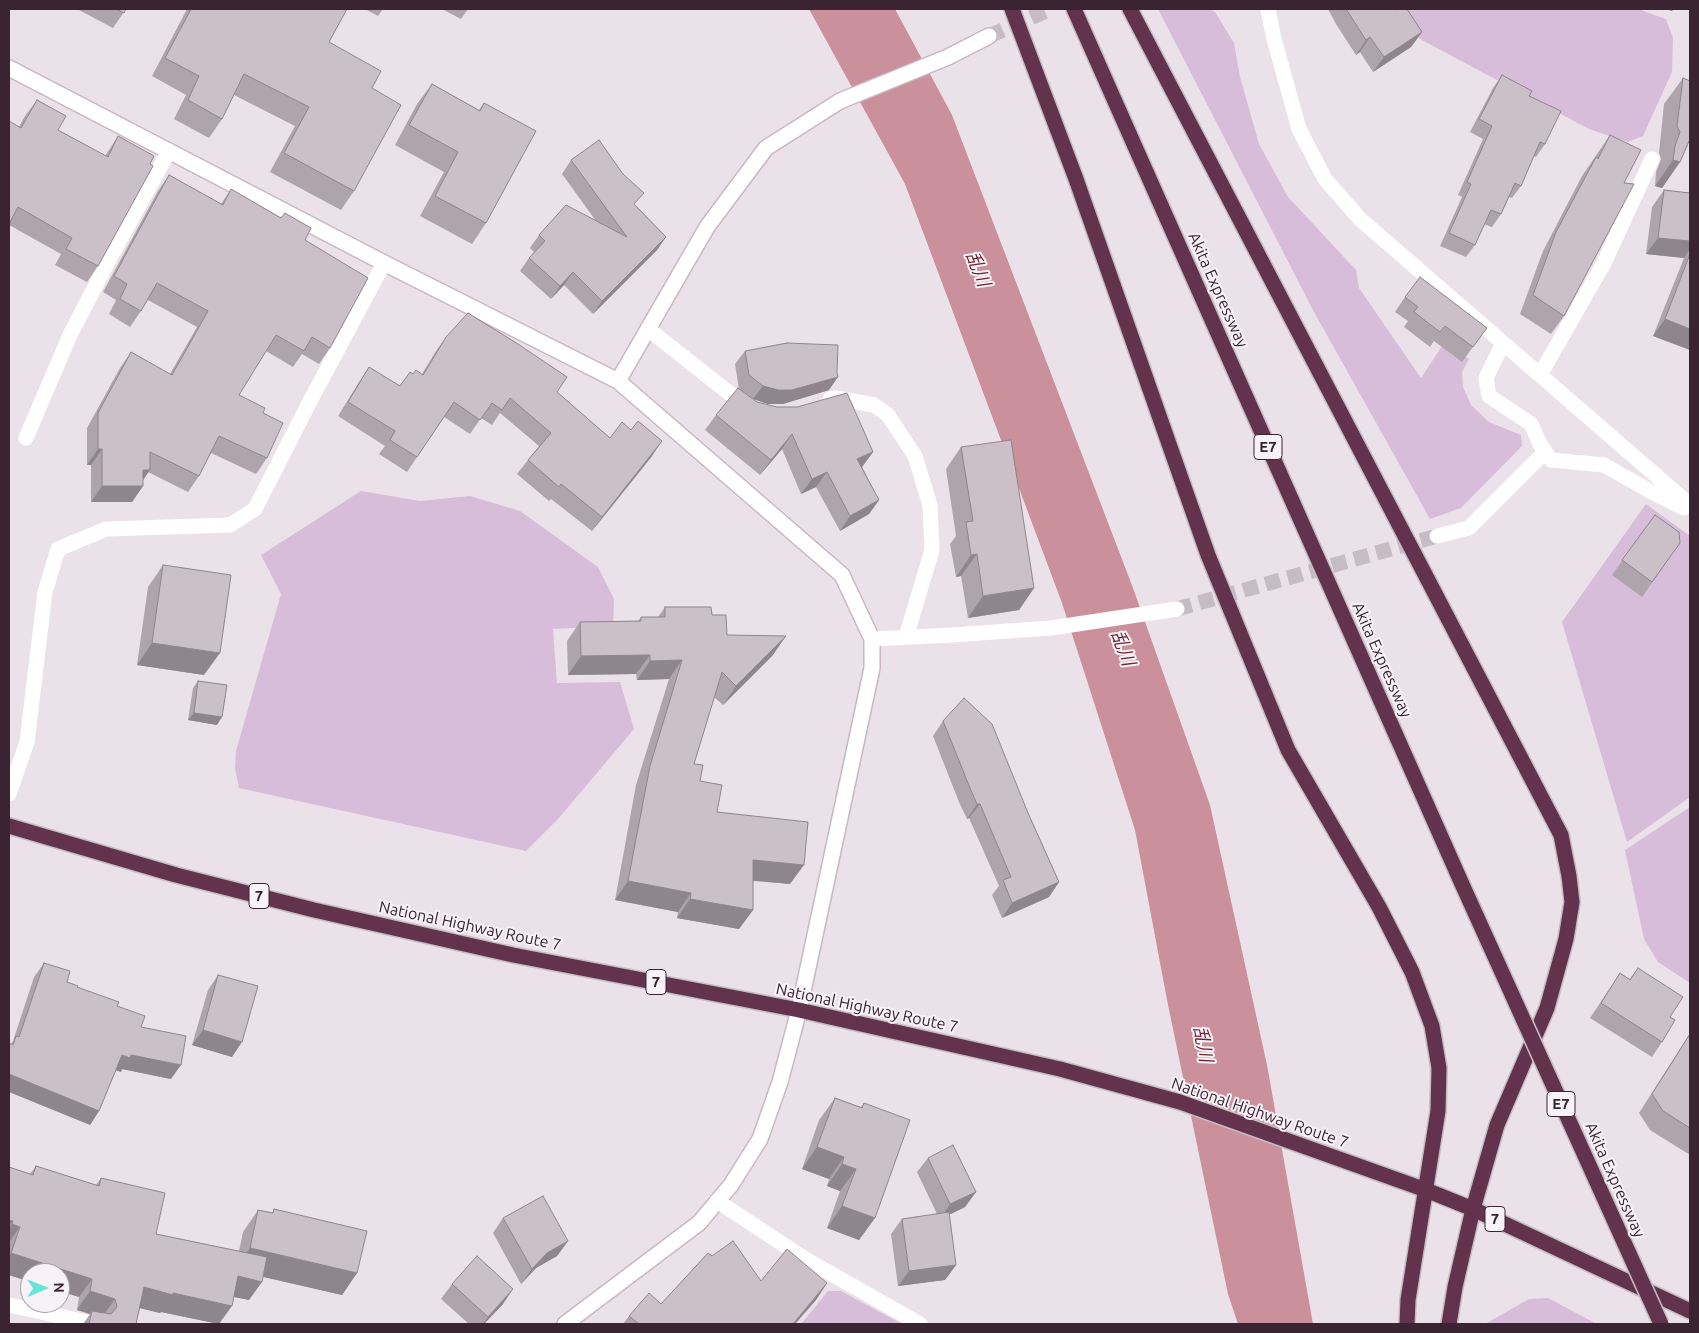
<!DOCTYPE html>
<meta charset="utf-8">
<style>
body{margin:0}
#map{position:relative;width:1699px;height:1333px;overflow:hidden;background:#ebe2e9;font-family:Ubuntu,sans-serif}
canvas{display:block}
.frame{position:absolute;inset:0;border:10px solid #3a2431;pointer-events:none}
.north{position:absolute;left:20px;top:1263px;width:50px;height:50px;box-sizing:border-box;background:#f7f2f7;border:1px solid #aba0a8;border-radius:50%;rotate:89deg;font-size:14px;font-weight:700;line-height:20px;text-align:center;color:#3a2431}
.north::after{content:'';display:block;margin:auto;width:18px;height:22px;background:#68e3d7;clip-path:polygon(50% 0,100% 100%,50% 72%,0 100%)}
</style>
<div id="map">
<canvas width="1699" height="1333"></canvas>
<div class="frame"></div>
<div class="north">N</div>
</div>
<script>
const ctx = document.querySelector('canvas').getContext('2d');
ctx.lineJoin = 'round';
function fillPath(path, color) { ctx.fillStyle = color; ctx.fill(path, 'evenodd'); }
const toPath = rows => new Path2D(rows.map(r => 'M' + r).join(''));
function stroke(path, color, width, dash) { ctx.strokeStyle = color; ctx.lineWidth = width; ctx.lineCap = dash ? 'butt' : 'round'; ctx.setLineDash(dash || []); ctx.stroke(path); }
function write(font, color, halo, rows, align = 'center') {
  ctx.font = font + ' Ubuntu,"Noto Sans JP",sans-serif'; ctx.lineWidth = 4; ctx.setLineDash([]); ctx.textBaseline = 'middle'; ctx.strokeStyle = halo; ctx.fillStyle = color; for (const [text, x, y, turn = 0] of rows) {
    ctx.save(); ctx.translate(x, y); ctx.rotate((+turn || 0) * Math.PI / 180); ctx.textAlign = isNaN(turn) ? turn : align; if (halo) ctx.strokeText(text, 0, 0); ctx.fillText(text, 0, 0); ctx.restore();
  }
}
fillPath(toPath([
 [1158,9,1210,9,1215,12,1234,43,1240,77,1259,144,1288,197,1356,270,1359,288,1421,378,1442,346,1454,356,1457,351,1469,359,1462,372,1463,387,1471,405,1489,422,1521,435,1522,446,1461,508,1430,519,1314,312],
 [1390,9,1638,9,1666,19,1673,38,1672,72,1643,136,1628,142,1589,129,1420,39],
 [361,491,420,501,470,496,520,511,598,567,614,599,613,626,553,629,557,683,620,682,634,729,558,819,526,851,239,788,235,768,236,751,281,594,261,555],
 [1646,504,1690,536,1690,797,1627,842,1562,622],
 [1690,807,1690,983,1658,962,1644,939,1625,850],
 [828,1291,841,1291,902,1324,801,1324],
 [1548,1298,1597,1324,1485,1324,1529,1299]
]), '#d7bdd9');
fillPath(toPath([
 [809,9,895,9,952,115,1133,588,1210,805,1267,1065,1313,1324,1238,1324,1228,1294,1168,1005,1135,830,1062,603,905,184]
]), '#ca909b');
stroke(toPath([
 [1177,609,1437,536]
]), '#c8bcc4', 15, [15, 8]);
stroke(toPath([
 [989,36,1051,9]
]), '#c8bcc4', 15, [15, 8]);
const secondary = toPath([
 [9,68,384,263,618,381,842,575,872,639,872,668,799,1010,780,1082,760,1139,731,1185,699,1223,565,1324],
 [618,381,707,227,766,148,840,101,948,57,989,36]
]);
const highway = toPath([
 [1012,9,1076,179,1208,555,1288,750,1379,907,1412,972,1432,1026,1439,1068,1438,1111,1408,1300,1407,1324],
 [1074,9,1462,884],
 [1130,9,1561,835,1569,876,1572,902,1566,939,1547,1008,1497,1125,1473,1209,1455,1287,1449,1324],
 [9,826,176,875,314,910,513,955,799,1010,1060,1069,1180,1102,1426,1190,1473,1209,1690,1311]
]);
stroke(secondary, '#c9b7c4', 18);
stroke(highway, '#c4bdc1', 18);
stroke(toPath([
 [1268,9,1274,39,1299,129,1325,179,1360,219,1690,505],
 [648,329,747,407],
 [1503,343,1486,378,1489,396,1531,424,1540,444,1551,460,1604,465,1650,491,1684,508],
 [1540,375,1604,263,1652,159],
 [830,399,836,398,874,405,888,415,915,456,930,505,932,550,906,637],
 [26,438,70,335,112,254,169,151],
 [1437,536,1469,528,1545,452],
 [872,639,952,635,1051,628,1177,609],
 [9,794,27,742,45,592,58,549,106,529,230,525,255,509,309,403,384,263],
 [717,1201,807,1260,920,1324],
 [9,1305,95,1324]
]), '#fff', 15);
stroke(secondary, '#fff', 15);
stroke(highway, '#63334d', 15);
const highwayBridge = toPath([
 [1462,884,1661,1324]
]);
stroke(highwayBridge, '#c4bdc1', 18, []);
stroke(highwayBridge, '#63334d', 15);
fillPath(toPath([
 [77,9,126,9,113,28],
 [187,9,347,9,329,42,372,88,354,191,341,210,270,172,295,126,234,95,222,119,209,138,174,119,186,95,152,76],
 [365,9,383,9,378,16],
 [442,9,468,9,461,19],
 [1328,9,1394,9,1422,32,1411,47,1373,72,1360,52,1356,55,1336,24],
 [1502,75,1529,96,1545,144,1536,157,1534,156,1521,186,1512,198,1509,197,1501,214,1492,227,1484,224,1475,245,1466,257,1440,246,1462,197,1458,195,1483,139,1470,132,1493,88],
 [1683,78,1688,145,1680,162,1662,188,1655,186,1656,172,1661,159,1659,153,1664,104],
 [432,84,479,110,484,103,486,223,472,244,420,216,444,172,395,145,417,104],
 [37,100,58,130,105,156,118,136,98,266,87,282,55,265,61,254,9,225,19,127,25,116],
 [1610,135,1624,183,1564,316,1551,334,1520,314,1543,251,1582,176],
 [571,160,635,205,666,237,657,250,593,314,564,285,551,299,520,271,529,258,534,252,530,248,539,235,596,221,562,174],
 [169,175,221,204,231,189,281,218,285,213,305,240,330,348,319,364,302,354,293,367,266,351,239,395,263,413,267,458,256,474,211,453,199,476,188,492,148,472,143,480,143,486,132,502,91,502,91,465,87,465,87,428,120,368,131,352,170,374,197,327,148,300,141,311,130,327,109,314,116,300,103,292,158,191],
 [1664,190,1690,193,1690,350,1653,336,1684,258,1646,254,1652,207],
 [1405,297,1487,328,1462,362,1434,341,1430,347,1404,327,1408,321,1395,312],
 [446,337,557,392,610,438,652,456,592,531,551,499,549,501,517,474,539,446,500,413,492,425,481,418,470,434,444,417,407,472,379,454,385,446,338,416,359,382,369,367,400,386,410,372,413,374,422,374,436,351],
 [745,351,829,390,783,404,768,404,753,399,739,389,735,364],
 [757,402,873,452,862,467,879,500,869,514,840,531,816,487,801,494,782,449,760,475,705,430,716,415],
 [961,447,1034,588,1019,610,968,618,961,576,956,577,950,544,956,536,946,469],
 [1655,515,1680,543,1642,597,1612,575],
 [163,565,204,675,137,665,148,587],
 [665,607,712,615,727,635,773,655,723,705,714,697,694,764,700,781,717,812,790,884,753,881,753,910,739,929,677,918,678,912,615,900,636,785,669,679,637,680,636,674,568,675,567,641,580,622,638,621,641,617,658,617],
 [198,681,217,725,188,720,193,688],
 [943,721,1028,813,1059,882,1049,897,1002,918,992,895,999,886,969,818,967,819,959,802,933,736],
 [44,963,67,982,117,1006,141,1027,171,1079,122,1069,121,1072,116,1070,99,1111,90,1125,11,1044,13,1041,34,977],
 [1638,968,1670,1017,1662,1042,1652,1057,1590,1018,1620,973,1630,979],
 [218,975,232,1057,192,1045,208,990],
 [1690,1033,1690,1155,1650,1130,1639,1113],
 [835,1098,861,1107,864,1103,875,1218,859,1240,827,1228,840,1191,827,1186,829,1179,802,1169,819,1120],
 [928,1158,976,1192,965,1207,949,1215,956,1265,945,1280,898,1286,891,1234,902,1219,937,1214,917,1172],
 [36,1166,96,1185,101,1178,156,1234,239,1251,243,1232,258,1210,272,1213,274,1209,357,1273,342,1295,263,1277,249,1300,234,1297,219,1324,161,1312,160,1313,140,1308,136,1324,83,1324,90,1314,77,1310,79,1297,9,1275,9,1167,30,1174],
 [503,1218,568,1241,557,1256,536,1268,521,1284,493,1233],
 [712,1256,761,1281,827,1283,816,1300,795,1324,623,1324,629,1316,661,1304],
 [452,1284,503,1304,484,1324,469,1324,441,1299]
]), '#afa4ac');
fillPath(toPath([
 [1665,9,1674,9,1672,11],
 [1422,32,1411,47,1373,72,1384,57],
 [1370,37,1360,52,1356,55,1366,40],
 [1673,160,1680,162,1662,188,1655,186],
 [666,237,657,250,593,314,602,301],
 [1658,238,1690,241,1690,249,1684,258,1646,254],
 [573,272,564,285,551,299,560,286],
 [1665,319,1690,329,1690,350,1653,336],
 [838,377,829,390,783,404,768,404,753,399,763,386],
 [792,434,782,449,760,475,771,460],
 [662,441,652,456,592,531,602,517],
 [98,449,102,449,91,465,87,465],
 [873,452,862,467,847,474,857,459],
 [143,470,150,470,139,486],
 [827,472,816,487,801,494,812,479],
 [102,486,143,486,132,502,91,502],
 [879,500,869,514,840,531,850,516],
 [977,554,961,576,956,577,971,555],
 [1034,588,1019,610,968,618,983,596],
 [786,636,773,655,723,705,736,686],
 [152,643,220,653,204,675,137,665],
 [650,655,636,674,568,675,581,656],
 [682,660,669,679,637,680,650,661],
 [194,713,222,717,217,725,188,720],
 [977,804,980,804,969,818,967,819],
 [753,860,804,865,790,884,739,879],
 [628,881,691,893,678,912,615,900],
 [1059,882,1049,897,1002,918,1012,903],
 [690,899,753,910,739,929,677,918],
 [203,1030,242,1042,232,1057,192,1045],
 [122,1055,131,1055,181,1065,171,1079,122,1069,121,1072,112,1069],
 [9,1074,99,1111,90,1125,9,1092],
 [817,1147,844,1157,829,1179,802,1169],
 [842,1164,856,1169,840,1191,827,1186],
 [976,1192,965,1207,940,1219,950,1204],
 [842,1206,875,1218,859,1240,827,1228],
 [9,1220,13,1221,9,1227],
 [12,1224,20,1227,9,1242,9,1229],
 [568,1241,557,1256,536,1268,521,1284,532,1269,547,1253],
 [250,1248,357,1273,342,1295,234,1270],
 [11,1253,92,1279,79,1297,60,1291,60,1273,30,1273,30,1282,9,1275,9,1257],
 [956,1265,945,1280,898,1286,909,1271],
 [238,1276,262,1282,249,1300,225,1295],
 [827,1283,816,1300,795,1324,793,1324],
 [144,1287,232,1306,219,1324,161,1312,160,1313,131,1306],
 [513,1289,503,1304,484,1324,483,1324,488,1317],
 [90,1291,115,1299,102,1317,92,1311,90,1314,77,1310]
]), '#8e868c');
const building = toPath([
 [116,9,126,9,124,13,116,9],
 [191,9,347,9,329,42,381,71,372,88,401,105,354,191,284,153,309,107,244,74,222,119,188,100,199,76,165,58,191,9],
 [1346,9,1394,9,1395,10,1397,9,1407,9,1422,32,1384,57,1370,37,1366,40,1346,9],
 [1502,75,1532,91,1529,96,1561,111,1545,144,1540,142,1521,186,1515,183,1501,214,1491,210,1475,245,1449,233,1471,184,1467,182,1492,126,1479,119,1502,75],
 [1683,78,1690,81,1690,139,1680,162,1673,160,1675,146,1680,132,1677,126,1683,78],
 [432,84,480,111,484,103,536,131,486,223,435,196,458,152,409,125,432,84],
 [37,100,66,116,58,130,108,157,118,136,154,156,150,164,153,166,98,266,66,249,72,238,18,207,9,224,9,121,21,128,37,100],
 [1610,135,1641,150,1624,183,1634,184,1564,316,1533,295,1556,232,1596,157,1598,159,1610,135],
 [599,140,623,174,644,193,634,204,666,237,602,301,573,272,560,286,529,258,545,241,539,235,566,205,627,237,571,160,599,140],
 [169,175,223,205,231,189,281,218,285,213,311,228,305,240,368,278,330,348,312,337,304,351,276,335,239,395,265,408,263,413,283,423,267,458,219,436,199,476,150,452,150,470,143,470,143,486,102,486,102,449,98,449,98,413,131,352,172,375,208,311,157,283,141,311,120,299,127,284,114,276,169,175],
 [1664,190,1690,193,1690,241,1658,238,1664,190],
 [1690,254,1690,329,1665,319,1690,254],
 [1420,277,1487,328,1473,347,1445,326,1440,332,1414,312,1418,307,1405,297,1420,277],
 [468,313,518,344,567,377,557,392,610,438,622,422,631,430,638,421,662,441,602,517,561,484,559,487,528,460,551,433,510,398,502,410,492,403,480,420,454,402,417,457,390,440,395,431,348,402,369,367,400,386,410,372,413,374,416,370,423,375,446,337,468,313],
 [787,343,838,345,837,373,838,377,792,390,778,390,763,386,749,375,745,351,787,343],
 [738,388,757,402,777,407,797,407,847,393,873,452,857,459,879,500,850,516,827,472,812,479,792,434,771,460,716,415,738,388],
 [1011,440,1034,588,983,596,977,554,971,555,966,522,973,521,961,447,1011,440],
 [1655,515,1679,532,1680,543,1652,582,1622,560,1655,515],
 [163,565,231,575,220,653,152,643,163,565],
 [665,607,711,607,712,615,726,615,727,635,786,636,736,686,722,672,694,764,703,765,700,781,722,785,717,812,808,822,804,865,753,860,753,910,690,899,691,893,628,881,650,766,682,660,650,661,650,655,581,656,580,622,641,621,641,617,665,617,665,607],
 [198,681,227,685,222,717,194,713,198,681],
 [964,698,992,724,1028,813,1059,882,1012,903,1003,880,1011,877,980,804,977,804,970,788,943,721,964,698],
 [44,963,70,971,67,982,78,986,77,987,119,1002,117,1006,145,1016,141,1027,186,1036,181,1065,131,1055,130,1058,122,1055,99,1111,9,1074,9,1043,13,1045,16,1036,19,1037,44,963],
 [1638,968,1683,997,1670,1017,1675,1020,1662,1042,1601,1003,1620,973,1630,980,1638,968],
 [218,975,258,986,242,1042,203,1030,218,975],
 [1690,1034,1690,1128,1663,1111,1652,1094,1690,1034],
 [835,1098,862,1108,864,1103,910,1120,875,1218,842,1206,856,1169,842,1164,844,1157,817,1147,835,1098],
 [953,1145,976,1192,950,1204,928,1158,953,1145],
 [36,1166,99,1186,101,1178,165,1193,156,1234,267,1257,262,1282,238,1276,232,1306,173,1293,173,1295,144,1287,136,1324,89,1324,92,1311,111,1314,117,1307,115,1299,90,1291,92,1279,11,1253,20,1227,12,1224,13,1221,9,1220,9,1167,33,1175,36,1166],
 [543,1196,568,1241,547,1253,532,1269,503,1218,543,1196],
 [274,1209,367,1231,357,1273,250,1248,258,1210,273,1213,274,1209],
 [949,1212,956,1265,909,1271,902,1219,949,1212],
 [733,1241,761,1281,787,1249,827,1283,793,1324,639,1324,629,1316,649,1293,661,1304,708,1253,712,1256,733,1241],
 [477,1256,513,1289,488,1317,452,1284,477,1256]
]);
fillPath(building, '#cbbfc8');
stroke(building, '#8e868c', 1);
for (const [x, y, w] of [
 [1268,447,28],
 [259,896,20],
 [656,982,20],
 [1561,1104,28],
 [1495,1219,20]
]) { const box = new Path2D(); box.roundRect(x - w / 2, y - 12.5, w, 25, 4); ctx.fillStyle = '#f7f2f7'; ctx.fill(box); stroke(box, '#3a2431', 1); }
write('bold 15px', '#3a2431', null, [
 ["E7",1268,447],
 ["7",259,896],
 ["7",656,982],
 ["E7",1561,1104],
 ["7",1495,1219]
]);
write('16px', '#3a2431', '#f7f2f7', [
 ["Akita Expressway",1218,290,66],
 ["Akita Expressway",1382,660,66],
 ["National Highway Route 7",470,926,12],
 ["National Highway Route 7",867,1008,12],
 ["National Highway Route 7",1260,1113,19],
 ["Akita Expressway",1615,1180,66]
]);
write('italic 18px', '#6f2532', '#f7f2f7', [
 ["乱川",978,269,68],
 ["乱川",1123,648,69],
 ["乱川",1203,1044,79]
]);
</script>
